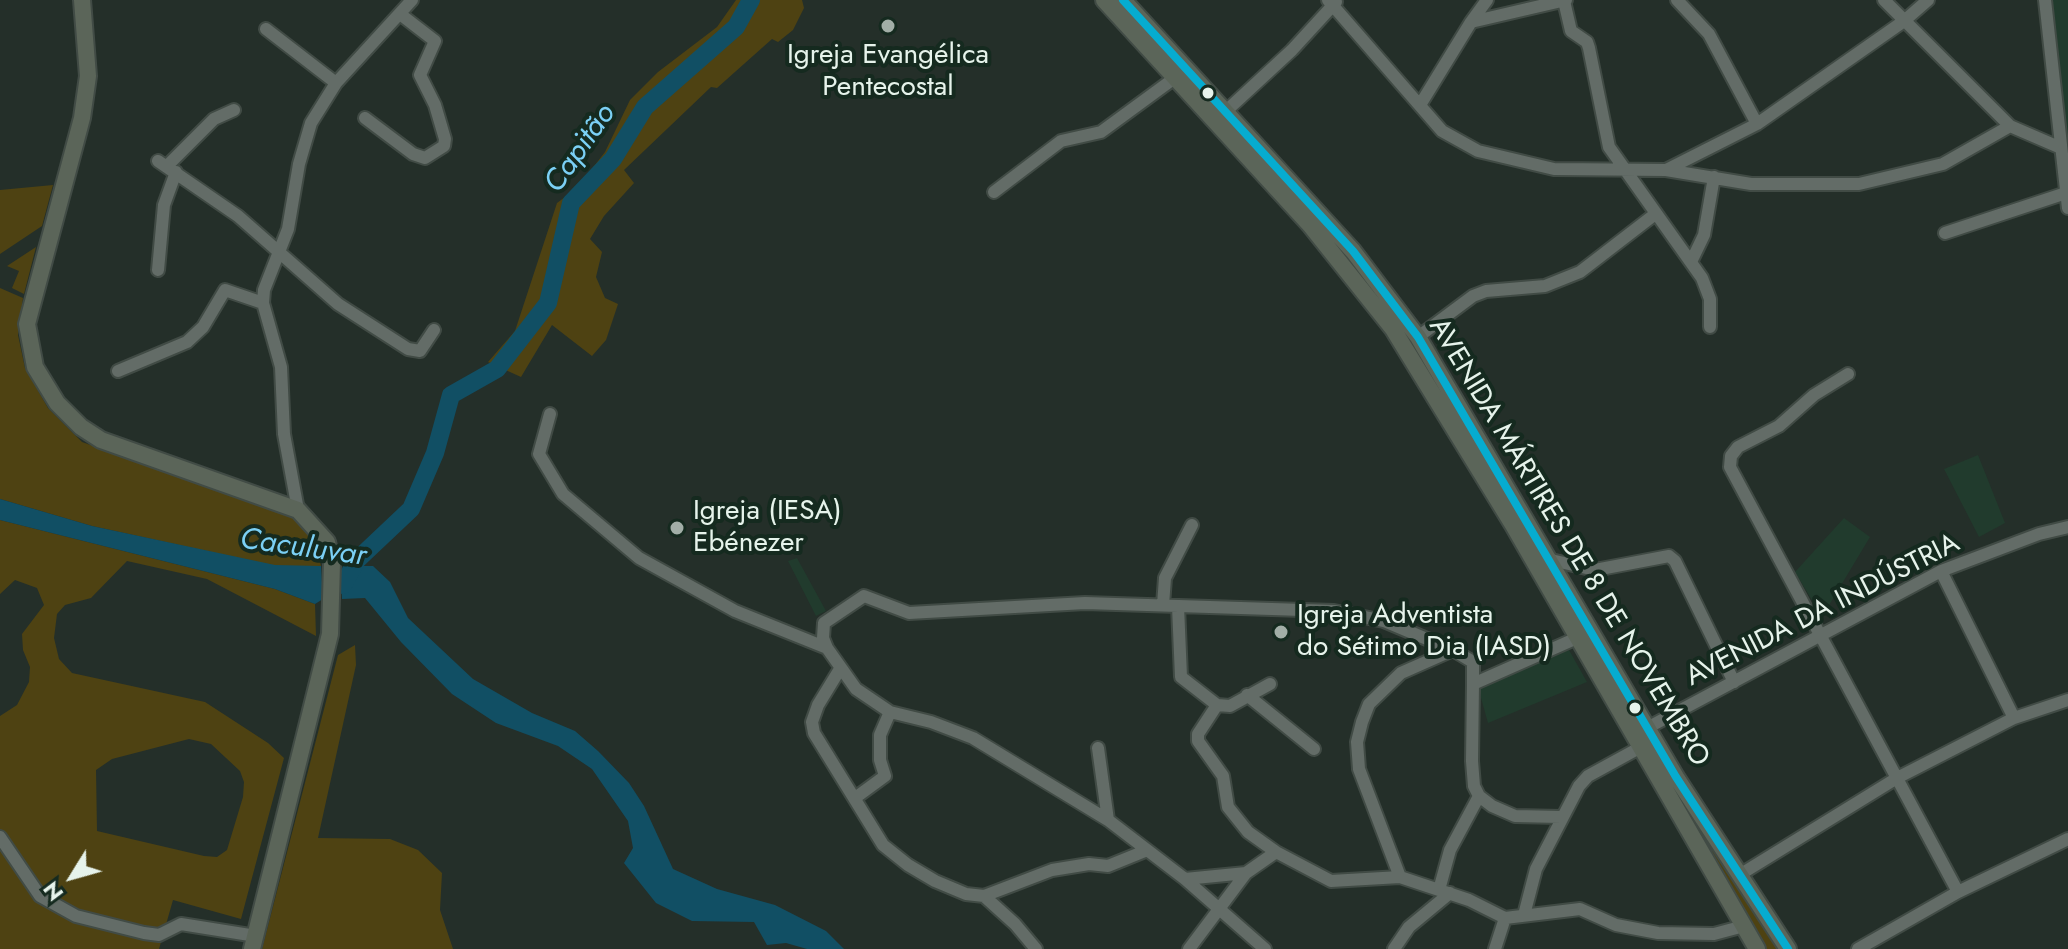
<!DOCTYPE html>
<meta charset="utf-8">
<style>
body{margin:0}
#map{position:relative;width:2068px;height:949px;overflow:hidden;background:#242f29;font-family:Jost,sans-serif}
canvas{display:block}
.north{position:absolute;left:32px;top:837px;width:80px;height:80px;-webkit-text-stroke:6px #152a1f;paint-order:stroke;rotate:233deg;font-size:22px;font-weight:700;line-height:32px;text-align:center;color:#e6f3eb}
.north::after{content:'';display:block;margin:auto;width:28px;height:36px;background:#e6f3eb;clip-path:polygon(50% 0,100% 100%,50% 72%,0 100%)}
</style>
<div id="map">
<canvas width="2068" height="949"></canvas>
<div class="north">N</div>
</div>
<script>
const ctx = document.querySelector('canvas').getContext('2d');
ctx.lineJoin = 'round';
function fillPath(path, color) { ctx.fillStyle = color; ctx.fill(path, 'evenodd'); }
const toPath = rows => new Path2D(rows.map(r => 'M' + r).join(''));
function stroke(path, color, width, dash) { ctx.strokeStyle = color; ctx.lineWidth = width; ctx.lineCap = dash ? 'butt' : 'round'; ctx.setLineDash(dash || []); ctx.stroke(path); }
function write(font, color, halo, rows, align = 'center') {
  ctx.font = font + ' Jost,sans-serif'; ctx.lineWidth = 8; ctx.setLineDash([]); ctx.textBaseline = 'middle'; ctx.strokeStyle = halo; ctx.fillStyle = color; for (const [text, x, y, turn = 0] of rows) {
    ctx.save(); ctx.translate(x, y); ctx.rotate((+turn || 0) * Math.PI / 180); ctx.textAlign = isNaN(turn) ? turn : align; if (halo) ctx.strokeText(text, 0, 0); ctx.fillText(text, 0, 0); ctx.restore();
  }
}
fillPath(toPath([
 [2045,0,2068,0,2068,208],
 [1978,455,2005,523,1979,537,1944,469],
 [1844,518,1870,537,1822,617,1795,572],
 [797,558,826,611,816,616,788,561],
 [1569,650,1587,682,1488,723,1478,687]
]), '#213b2d');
fillPath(toPath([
 [736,0,802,0,804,8,793,30,778,42,772,39,717,88,711,87,624,170,634,183,604,216,590,239,602,252,596,277,605,298,618,304,606,340,592,356,552,325,521,377,488,362,515,331,557,203,577,188,605,152,630,100,658,72,717,27],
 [53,185,42,226,0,254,0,190],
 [36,247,24,294,12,288,19,271,7,266],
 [0,288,23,298,18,335,25,368,48,408,82,442,295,517,316,546,321,566,275,566,92,526,0,499],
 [0,520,275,589,315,604,316,636,207,579,127,561,91,598,65,605,57,614,54,638,59,659,72,673,205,702,268,743,284,758,241,919,173,900,159,949,0,949,0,716,17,705,29,682,30,667,23,650,22,634,44,605,37,588,15,580,0,594],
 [189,739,211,744,240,771,244,782,243,797,227,850,217,857,204,856,97,831,96,770,112,759],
 [355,645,356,665,318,838,390,839,418,850,442,873,440,910,453,949,262,949,338,655],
 [1662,769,1783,949,1766,949]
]), '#4e4212');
fillPath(toPath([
 [0,499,92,526,275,565,321,566,323,599,315,604,275,589,0,520],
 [347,566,373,566,390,582,408,618,473,679,532,713,575,731,598,751,629,783,644,806,673,869,717,889,775,905,826,931,844,949,807,949,786,943,767,945,754,922,692,921,656,903,624,863,633,848,628,821,592,769,558,746,496,723,452,694,401,642,365,598,342,599,341,573]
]), '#114f64');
stroke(toPath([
 [343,585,357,560,411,509,435,453,451,395,497,369,548,303,571,203,613,159,645,107,736,27,751,0]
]), '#114f64', 18);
const minor = toPath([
 [1328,0,1442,131,1478,151,1554,169,1666,170,1751,184,1859,184,1943,164,2010,126],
 [1677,0,1709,34,1757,124],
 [1884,0,2010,126,2061,148],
 [2045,0,2068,208],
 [1564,1,1571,31,1587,42,1589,48,1609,147,1702,278,1710,299,1710,327],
 [1471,22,1487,0],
 [266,29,336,83],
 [1420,105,1471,22,1566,0],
 [1225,112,1292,50,1336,2],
 [365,118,413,154,425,158,444,146,445,139,435,105,420,75,435,41,400,14],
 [158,161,238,216,338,304,408,349,420,351,434,330],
 [167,166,214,119,234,110],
 [1666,170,1757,124,1904,21,1928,0],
 [994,192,1061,141,1101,132,1176,77],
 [1945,233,2066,193],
 [1691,262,1704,235,1714,177],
 [158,270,164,205,176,172],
 [1418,337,1473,296,1486,291,1545,286,1580,272,1654,215],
 [118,371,187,342,203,327,225,290,263,303],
 [1848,374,1814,395,1779,426,1738,447,1731,456,1730,467,1958,892],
 [550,414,539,454,563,494,639,558,735,611,827,648],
 [298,510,284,434,281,367,263,303,264,290,288,229,299,164,311,123,336,83,412,0],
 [1551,560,1595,570,1669,556,1675,561,1734,682],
 [1941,571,2014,718],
 [1163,605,1165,578,1192,525],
 [1178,606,1181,677,1217,705,1198,734,1198,741,1223,776,1228,807,1248,832,1276,852],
 [840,669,818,705,812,722,814,733,883,845,908,865,935,881,966,894,984,896,1052,870,1089,864,1108,866,1145,851],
 [1473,684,1472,761,1474,786,1479,796,1492,806,1515,816,1561,817],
 [1247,695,1314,749],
 [1217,705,1230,706,1270,684],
 [1647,728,1941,571,2039,534,2068,527],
 [1098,748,1108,820],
 [855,798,885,776,880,760,880,735,890,712],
 [0,837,40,896,76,916,144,933,159,935,181,924,256,936],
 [1741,874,1897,778,2014,718,2068,700],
 [1400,877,1359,769,1357,742,1362,722,1369,704,1401,673,1453,650],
 [1185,879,1246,873],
 [1439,890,1450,850,1479,796],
 [984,896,1015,924,1036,949],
 [1524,915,1536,869,1579,786,1588,776,1641,747],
 [1189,949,1246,873,1276,852,1331,881,1400,877,1469,900,1505,918,1580,909,1616,925,1658,933,1714,934,1744,926],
 [1265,949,1185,879,1108,820,973,738,931,722,890,712,856,689,827,648,823,638,824,623,864,596,909,613,1085,603,1334,611,1384,621,1453,650,1473,662,1473,684,1577,638],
 [1394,949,1409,927,1450,893],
 [1495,949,1505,918],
 [1858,949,1958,892,2068,839]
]);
const major = toPath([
 [82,0,88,76,82,118,27,324,35,367,57,403,81,427,101,440,298,510,327,542,332,563,330,634,252,949],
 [1104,0,1310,225,1393,329,1513,525,1757,949],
 [1123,0,1353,251,1418,337,1676,777,1788,949]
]);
stroke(minor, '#414b45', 16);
stroke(major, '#414b45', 20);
stroke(minor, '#636c67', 12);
stroke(major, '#5b6559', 16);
stroke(toPath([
 [1123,0,1353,251,1418,337,1676,777,1788,949]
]), '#06acd0', 8);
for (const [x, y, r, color] of [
 [888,26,8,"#a2aea7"],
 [1208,93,7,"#e6f3eb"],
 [677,528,8,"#a2aea7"],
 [1281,632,8,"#a2aea7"],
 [1635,708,7,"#e6f3eb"]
]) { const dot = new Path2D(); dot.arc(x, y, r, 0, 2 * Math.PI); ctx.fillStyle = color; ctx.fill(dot); stroke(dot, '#152a1f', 3); }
write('28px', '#e6f3eb', '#152a1f', [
 ["Igreja Evangélica",888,56,"center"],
 ["Pentecostal",888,88,"center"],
 ["Igreja (IESA)",693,512],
 ["Ebénezer",693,544],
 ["Igreja Adventista",1297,616],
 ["do Sétimo Dia (IASD)",1297,648]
], 'left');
write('28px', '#e6f3eb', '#152a1f', [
 ["AVENIDA MÁRTIRES DE 8 DE NOVEMBRO",1568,543,59],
 ["AVENIDA DA INDÚSTRIA",1823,611,-27]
]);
write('italic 30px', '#7bd0f5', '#152a1f', [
 ["Capitão",581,149,-55],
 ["Caculuvar",303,549,8]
]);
</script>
